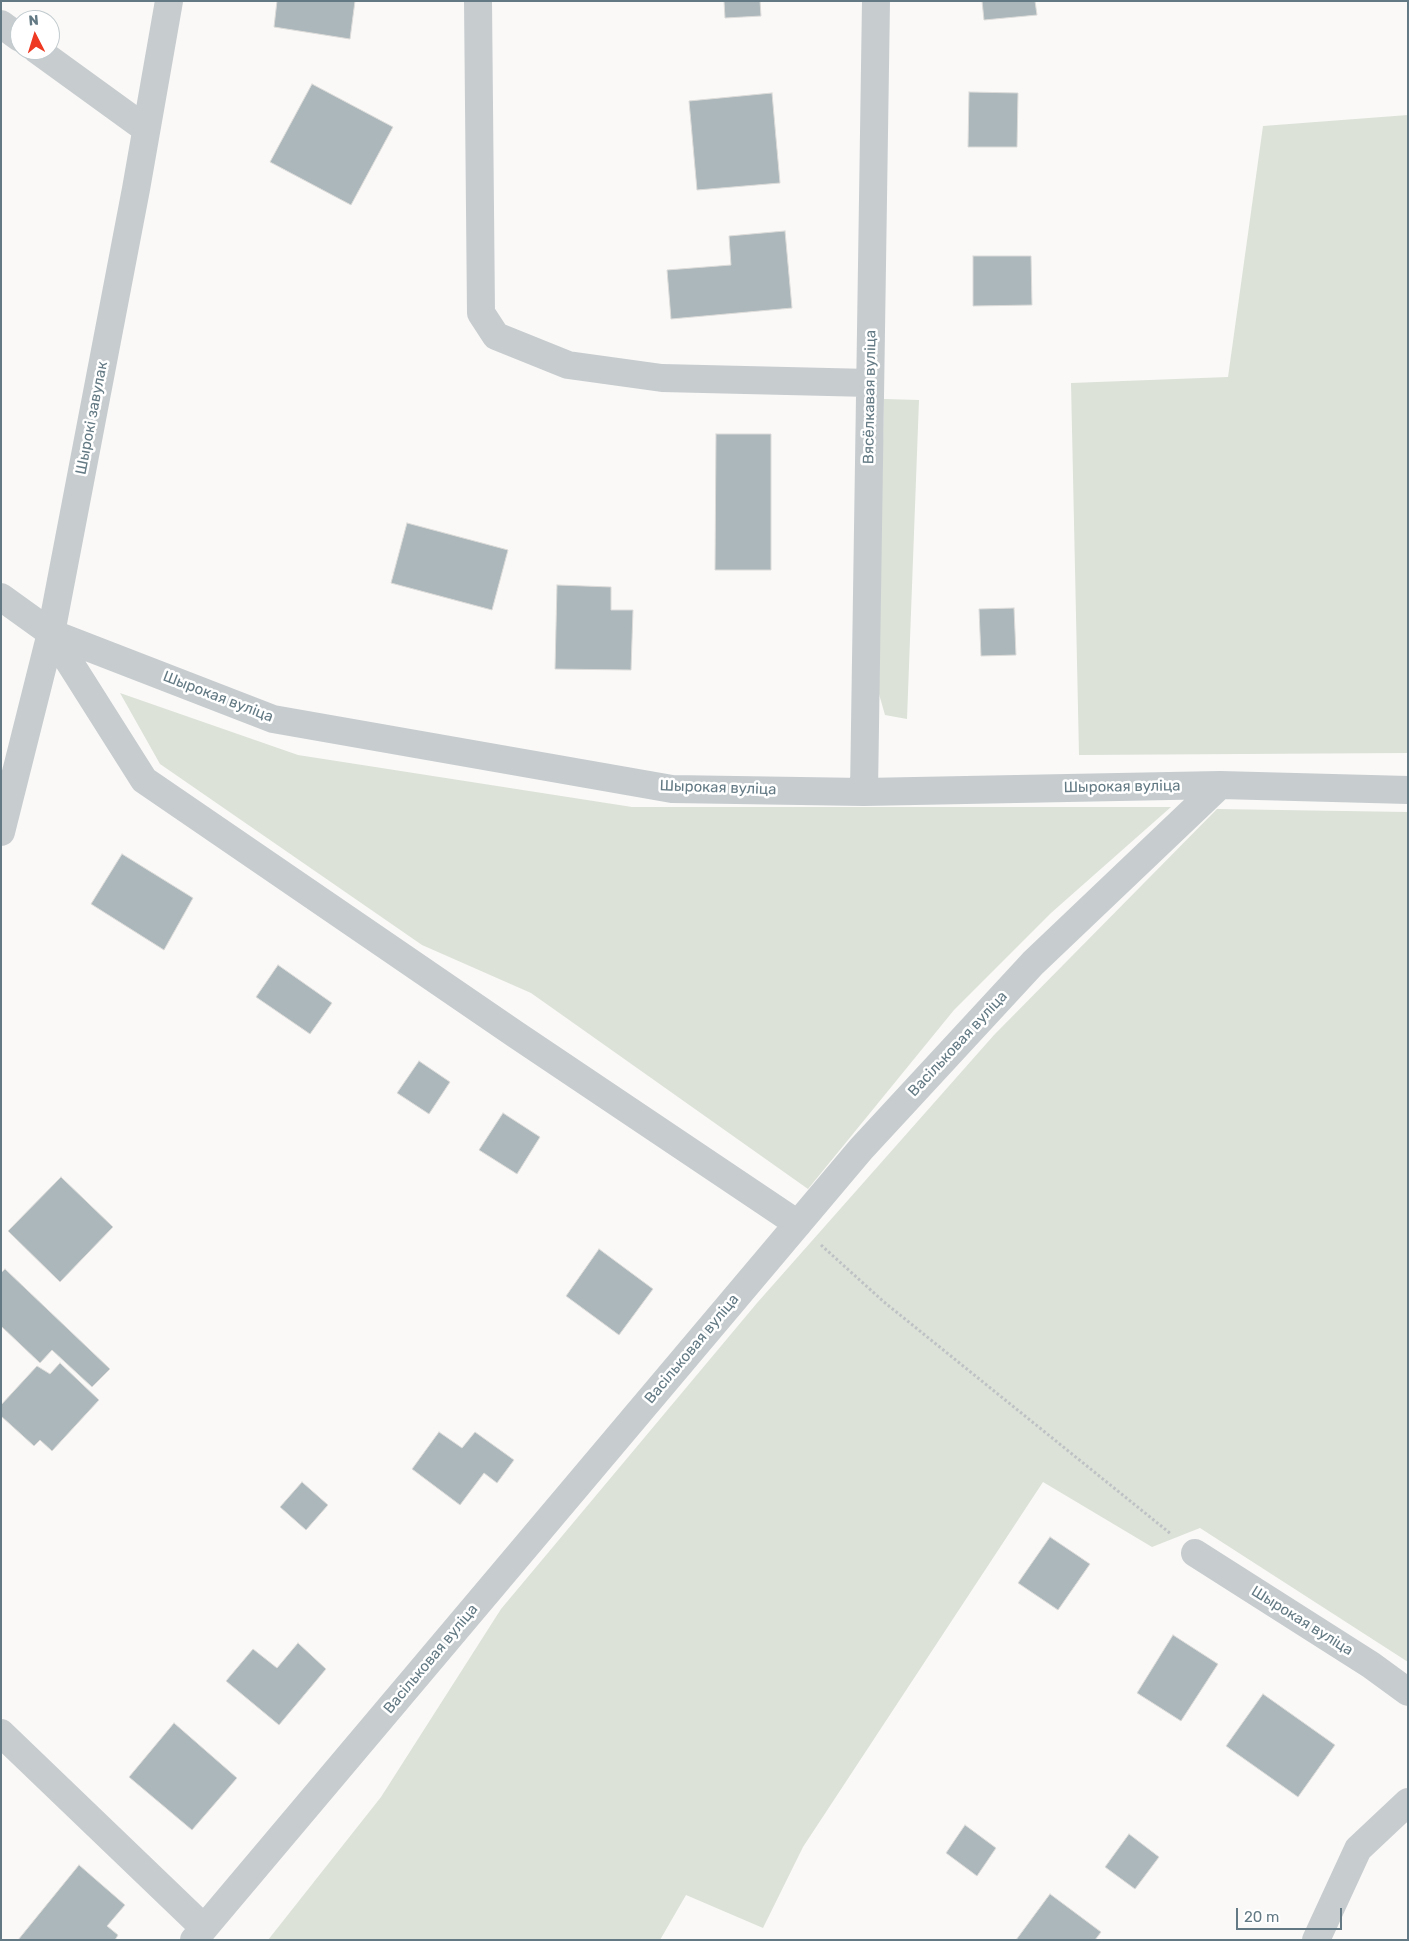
<!DOCTYPE html>
<meta charset="utf-8">
<style>
body{margin:0}
#map{position:relative;width:1409px;height:1941px;overflow:hidden;background:#faf9f7;font-family:Rubik,sans-serif}
canvas{display:block}
.frame{position:absolute;inset:0;border:2px solid #637a84;pointer-events:none}
.north{position:absolute;left:10px;top:10px;width:50px;height:50px;box-sizing:border-box;background:#fff;border:1px solid #c1cace;border-radius:50%;rotate:355deg;font-size:14px;font-weight:700;line-height:20px;text-align:center;color:#637a84}
.north::after{content:'';display:block;margin:auto;width:18px;height:22px;background:#ee3a23;clip-path:polygon(50% 0,100% 100%,50% 72%,0 100%)}
.scale{position:absolute;left:1236px;top:1908px;width:106px;height:22px;box-sizing:border-box;border:2px solid #637a84;border-top:0;padding-left:6px;font-size:15px;line-height:18px;white-space:nowrap;color:#637a84;-webkit-text-stroke:4px #fff;paint-order:stroke}
</style>
<div id="map">
<canvas width="1409" height="1941"></canvas>
<div class="frame"></div>
<div class="north">N</div>
<div class="scale">20 m</div>
</div>
<script>
const ctx = document.querySelector('canvas').getContext('2d');
ctx.lineJoin = 'round';
function fillPath(path, color) { ctx.fillStyle = color; ctx.fill(path, 'evenodd'); }
const toPath = rows => new Path2D(rows.map(r => 'M' + r).join(''));
function stroke(path, color, width, dash) { ctx.strokeStyle = color; ctx.lineWidth = width; ctx.lineCap = dash ? 'butt' : 'round'; ctx.setLineDash(dash || []); ctx.stroke(path); }
function write(font, color, halo, rows, align = 'center') {
  ctx.font = font + ' Rubik,sans-serif'; ctx.lineWidth = 5; ctx.setLineDash([]); ctx.textBaseline = 'middle'; ctx.strokeStyle = halo; ctx.fillStyle = color; for (const [text, x, y, turn = 0] of rows) {
    ctx.save(); ctx.translate(x, y); ctx.rotate((+turn || 0) * Math.PI / 180); ctx.textAlign = isNaN(turn) ? turn : align; if (halo) ctx.strokeText(text, 0, 0); ctx.fillText(text, 0, 0); ctx.restore();
  }
}
fillPath(toPath([
 [1408,115,1408,753,1079,755,1071,383,1228,377,1263,126],
 [884,399,919,400,907,719,885,715,877,687],
 [120,693,298,755,632,807,1171,807,1051,913,954,1010,808,1189,531,993,422,945,160,764],
 [1217,809,1408,812,1408,1662,1200,1528,1152,1547,1043,1482,803,1847,763,1928,686,1895,660,1940,268,1940,381,1797,501,1609,757,1303,994,1035]
]), '#dce2d8');
const building = toPath([
 [277,1,355,1,350,39,274,27,277,1],
 [724,1,760,1,761,16,725,18,724,1],
 [982,1,1035,1,1037,15,984,20,982,1],
 [312,84,393,127,351,205,270,162,312,84],
 [969,92,1018,93,1017,147,968,147,969,92],
 [772,93,780,183,697,190,689,101,772,93],
 [785,231,792,308,671,319,667,270,731,265,729,236,785,231],
 [973,256,1031,256,1032,305,973,306,973,256],
 [716,434,771,434,771,570,715,570,716,434],
 [407,523,508,550,492,610,391,583,407,523],
 [557,585,611,587,611,610,633,610,631,670,555,669,557,585],
 [1014,608,1016,655,981,656,979,609,1014,608],
 [122,854,193,898,164,950,91,904,122,854],
 [278,965,332,1003,310,1034,256,997,278,965],
 [419,1061,450,1082,429,1114,397,1093,419,1061],
 [503,1113,540,1137,517,1174,479,1150,503,1113],
 [61,1177,113,1227,60,1282,8,1231,61,1177],
 [599,1249,653,1289,619,1335,566,1296,599,1249],
 [5,1269,110,1369,92,1387,52,1350,40,1363,1,1326,1,1273,5,1269],
 [60,1363,99,1400,52,1451,40,1440,34,1446,1,1416,1,1405,37,1366,50,1374,60,1363],
 [439,1432,462,1448,475,1432,514,1460,497,1483,484,1473,460,1505,412,1469,439,1432],
 [302,1482,328,1505,306,1530,280,1507,302,1482],
 [1050,1537,1090,1564,1058,1610,1018,1583,1050,1537],
 [1173,1635,1218,1664,1181,1721,1137,1693,1173,1635],
 [298,1643,326,1669,279,1725,226,1681,253,1649,277,1668,298,1643],
 [1263,1694,1335,1745,1298,1797,1226,1746,1263,1694],
 [174,1723,237,1778,192,1830,129,1777,174,1723],
 [965,1825,996,1848,977,1876,946,1853,965,1825],
 [1129,1834,1159,1857,1135,1889,1105,1867,1129,1834],
 [79,1865,125,1905,107,1926,118,1935,115,1940,18,1940,79,1865],
 [1050,1894,1101,1932,1095,1940,1016,1940,1050,1894]
]);
fillPath(building, '#abb7bb');
stroke(building, '#dcdbd9', 1);
stroke(toPath([
 [821,1245,884,1302,1171,1534]
]), '#bec2c4', 3, [2.5, 2.5]);
stroke(toPath([
 [478,1,481,313,496,336,568,365,662,378,870,383],
 [1,24,20,38],
 [37,50,146,129],
 [1,597,51,633,273,719,672,789,864,792,1220,785,1408,790],
 [51,633,144,780,515,1034,798,1224],
 [864,792,876,1],
 [1,832,51,633,136,189,169,1],
 [1195,1553,1371,1665,1408,1692],
 [1,1733,204,1928],
 [194,1940,861,1149,1033,963,1220,785],
 [1316,1940,1358,1849,1408,1802]
]), '#c7cccf', 28);
write('15px', '#637a84', '#fff', [
 ["Вясёлкавая вуліца",870,397,-89],
 ["Шырокі завулак",92,418,-79],
 ["Шырокая вуліца",218,697,21],
 ["Шырокая вуліца",1122,787,-1],
 ["Шырокая вуліца",718,788,2],
 ["Васільковая вуліца",958,1044,-47],
 ["Васільковая вуліца",692,1349,-50],
 ["Шырокая вуліца",1302,1621,32],
 ["Васільковая вуліца",431,1659,-50]
]);
</script>
